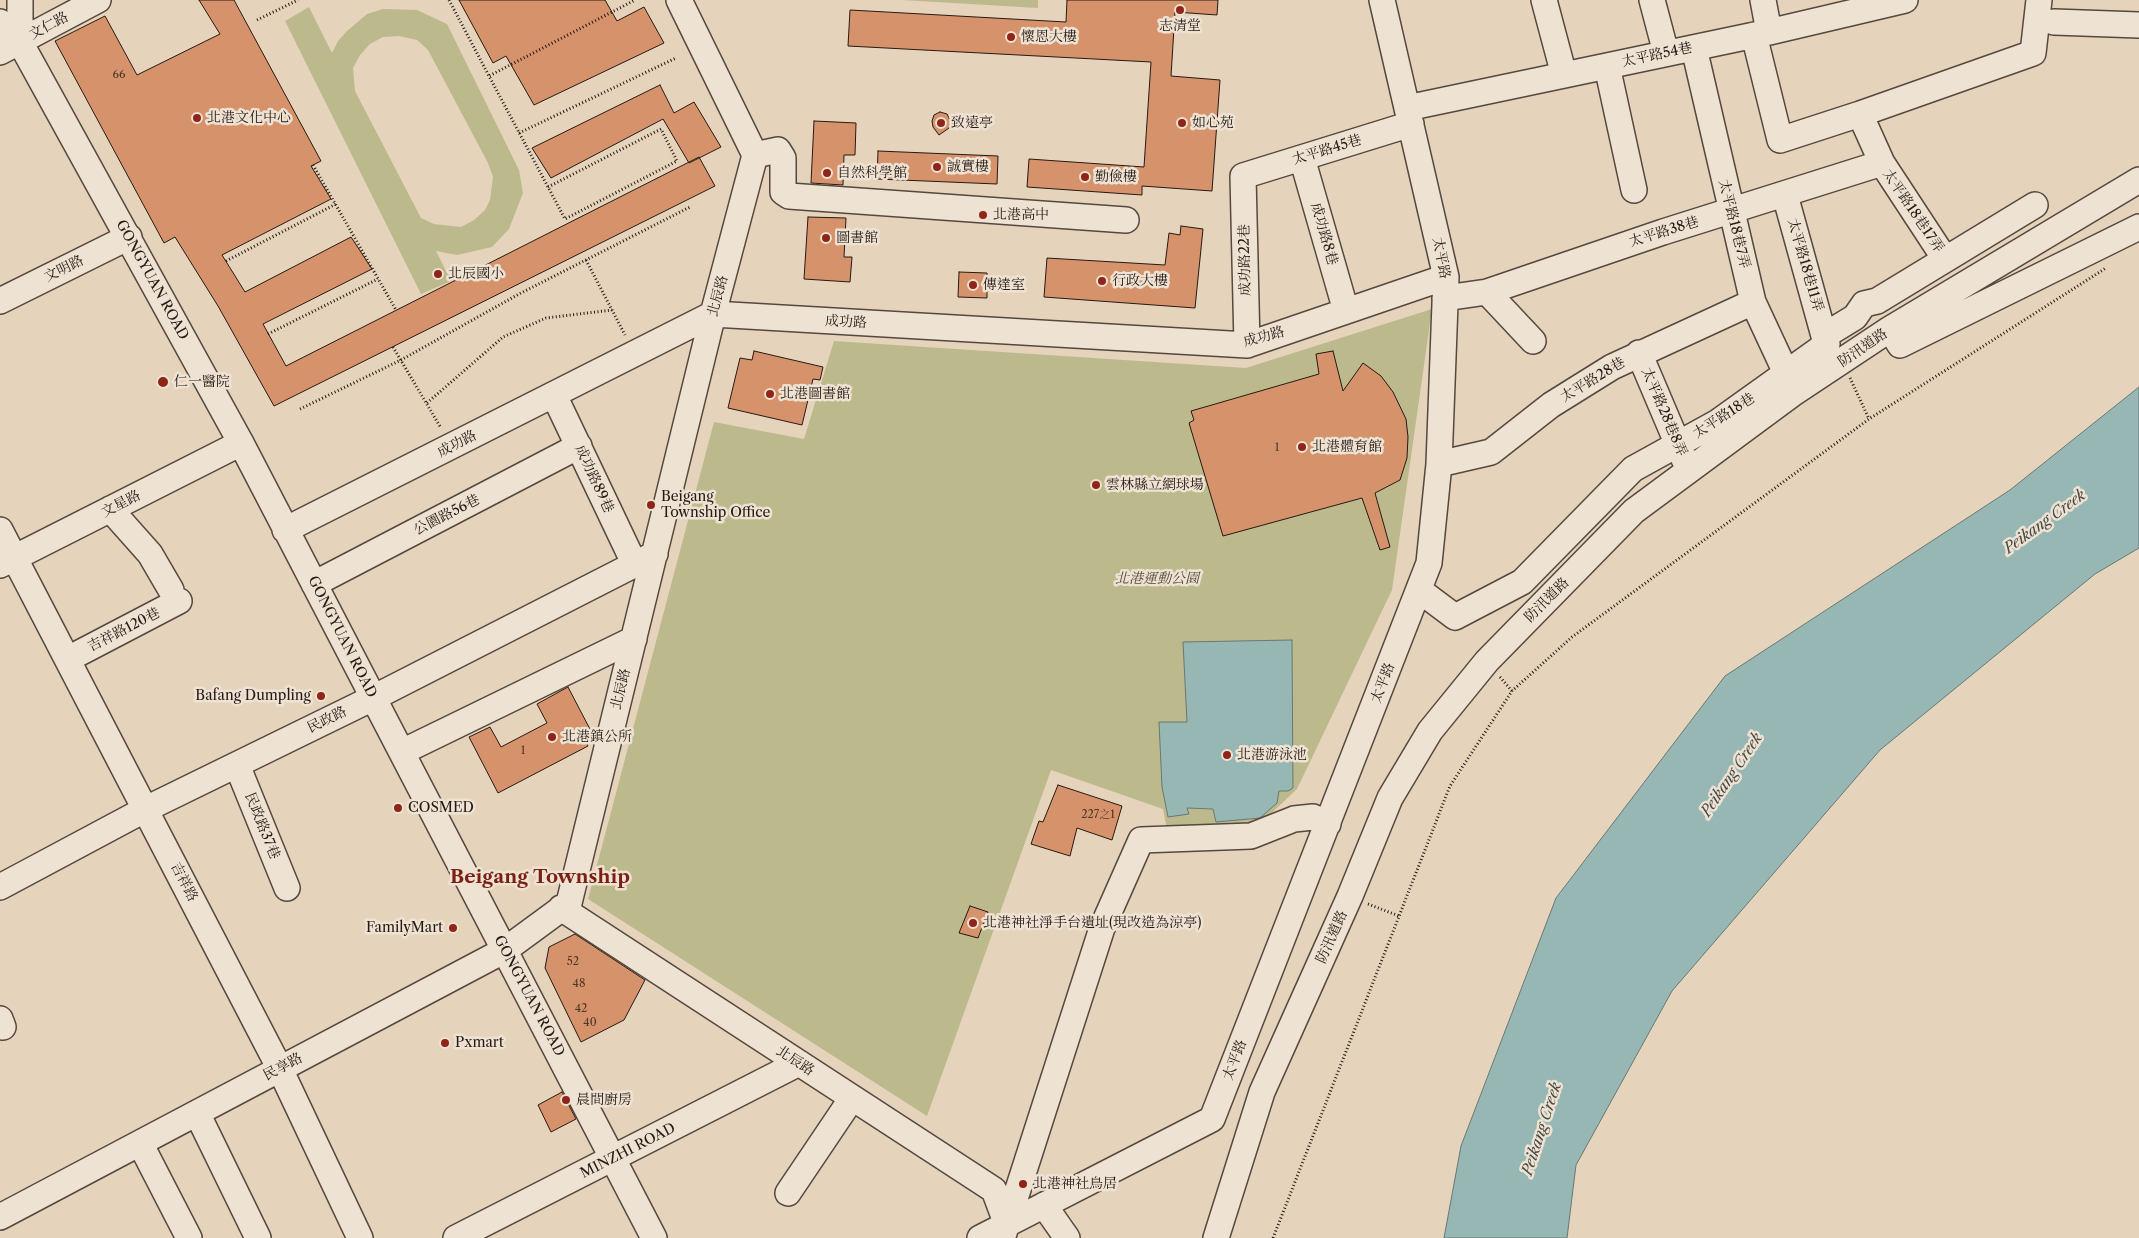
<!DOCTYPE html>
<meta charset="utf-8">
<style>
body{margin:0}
canvas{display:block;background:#e5d3bc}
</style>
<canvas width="2139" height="1238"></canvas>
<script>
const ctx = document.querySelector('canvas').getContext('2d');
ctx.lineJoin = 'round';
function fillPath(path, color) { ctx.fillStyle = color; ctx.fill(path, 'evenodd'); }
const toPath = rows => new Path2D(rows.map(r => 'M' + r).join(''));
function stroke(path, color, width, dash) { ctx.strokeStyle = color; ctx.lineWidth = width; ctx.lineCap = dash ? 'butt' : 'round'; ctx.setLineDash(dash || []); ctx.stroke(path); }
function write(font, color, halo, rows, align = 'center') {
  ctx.font = font + ' "Libre Caslon Text","Noto Serif TC",serif'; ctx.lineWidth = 5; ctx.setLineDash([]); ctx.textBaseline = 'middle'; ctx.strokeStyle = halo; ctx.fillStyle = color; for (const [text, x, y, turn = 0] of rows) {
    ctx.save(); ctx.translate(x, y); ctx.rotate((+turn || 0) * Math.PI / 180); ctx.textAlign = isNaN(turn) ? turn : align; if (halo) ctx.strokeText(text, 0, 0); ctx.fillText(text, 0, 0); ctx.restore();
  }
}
fillPath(toPath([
 [902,0,1038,0,1038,8],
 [309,7,332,53,338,41,347,31,367,14,383,9,417,10,447,24,519,170,523,193,509,229,492,247,457,255,436,251,451,281,421,294,285,21],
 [399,36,417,40,428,50,488,163,493,177,490,200,485,210,474,220,461,227,434,224,421,218,355,91,353,68,360,55,370,44,383,37],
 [1432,309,1392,590,1297,789,1261,823,1167,830,1163,809,1051,770,927,1116,588,899,714,422,804,439,834,341,1246,368]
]), '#bcba8c');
const water = toPath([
 [2139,387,2139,548,2095,574,1880,750,1672,991,1576,1165,1567,1238,1444,1238,1461,1146,1556,898,1725,676,2010,490,2139,387],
 [1292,640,1293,788,1288,791,1279,791,1277,803,1260,818,1216,822,1213,809,1187,808,1189,814,1168,817,1162,787,1159,722,1187,722,1183,642,1292,640]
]);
fillPath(water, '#96b7b3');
stroke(water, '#697873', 1);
const building = toPath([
 [199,0,234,0,321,161,311,166,331,199,222,255,245,292,351,237,372,269,263,324,286,366,699,157,715,186,274,406,218,306,175,237,164,243,55,41,105,16,137,75,220,34,199,0],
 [459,0,605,0,617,21,644,7,664,43,534,105,506,56,493,63,459,0],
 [1067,0,1218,0,1217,15,1175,12,1171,76,1220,80,1212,191,1142,186,1142,195,1027,187,1029,159,1144,167,1151,62,848,46,850,10,1066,22,1067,0],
 [660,85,674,113,694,102,721,147,689,163,663,119,551,178,532,148,660,85],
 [940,112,947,114,951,122,949,128,939,135,933,127,932,121,934,115,940,112],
 [814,121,856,123,855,155,844,155,843,185,811,183,814,121],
 [878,151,998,156,997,184,877,179,878,151],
 [808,217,846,218,844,257,852,257,850,282,804,279,808,217],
 [1181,226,1203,229,1195,308,1044,297,1047,258,1165,265,1169,233,1180,235,1181,226],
 [959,272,987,273,987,298,958,297,959,272],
 [754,351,823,367,820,380,813,379,802,425,728,408,740,358,752,360,754,351],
 [1333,351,1343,391,1363,363,1381,376,1393,392,1406,419,1408,437,1407,458,1400,480,1375,493,1390,547,1380,550,1362,498,1223,536,1189,423,1194,420,1191,411,1319,374,1316,354,1333,351],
 [568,687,592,733,583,737,588,746,498,793,469,737,490,727,501,747,547,723,537,704,568,687],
 [1058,785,1122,806,1112,840,1077,828,1070,856,1031,844,1039,821,1043,822,1058,785],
 [970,906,988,912,978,938,959,933,970,906],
 [575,934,645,980,624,1020,581,1042,545,968,549,947,575,934],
 [562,1092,576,1119,551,1132,538,1105,562,1092]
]);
fillPath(building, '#d6926a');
stroke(building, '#251a14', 1);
const minor = toPath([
 [1544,0,1564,75],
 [1652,0,1666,53],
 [1763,0,1769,32],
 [0,22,20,42,241,443,654,1238],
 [2054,22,2139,25],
 [1754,35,1780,140,1860,114,1882,163,1945,259],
 [20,42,20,0],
 [1694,48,1753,302,1793,388],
 [0,52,98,0],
 [1607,66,1634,190],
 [1407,108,1769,32,1905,0],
 [1860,114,2033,53,2039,0],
 [755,155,778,150,783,158,783,192,789,196,1126,220],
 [1302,158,1346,311],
 [1785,195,1824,336],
 [1487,292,1533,341],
 [1445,298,1487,292,1663,232,1882,163],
 [0,301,129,237],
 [1890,329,1900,345,2139,227],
 [1247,345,1243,176,1411,124],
 [1639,353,1684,459],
 [554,395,634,563],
 [1439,464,1491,452,1551,405,1612,367,1753,302],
 [110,509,150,554,171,590],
 [0,530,280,1069,360,1238],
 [285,530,713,314,1247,345,1446,277],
 [0,565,241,443],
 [314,584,579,446],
 [1419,590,1455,617,1522,582,1633,469,1718,422,1827,344,1824,336,1855,317,1864,304,1877,301,2035,205],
 [68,659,179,601],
 [402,752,634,639],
 [237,765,287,888],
 [0,887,146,809,373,698,655,554],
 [561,908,994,1190,1007,1225],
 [0,1019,3,1027],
 [197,1113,258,1238],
 [140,1143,189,1238],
 [788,1193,852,1098],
 [1044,1205,1067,1238],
 [0,1217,505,950,569,903,713,314,755,155,679,0],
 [1004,1233,1102,928,1141,840,1251,836,1294,819,1313,817,1328,824],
 [456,1238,799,1063],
 [980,1238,1212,1119,1429,563,1439,464,1446,277,1382,0],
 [1216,1238,1262,1092,1350,896,1390,798,1430,731,1487,661,1634,511,1795,392,1890,329,2139,180]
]);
stroke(minor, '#55483e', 28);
stroke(toPath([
 [449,0,489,76],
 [257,20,298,0],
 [519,133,676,58],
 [313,165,396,310],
 [548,187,661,129,677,161,565,219,489,76,635,0],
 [586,260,625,335],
 [226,261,336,204],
 [268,334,378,279],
 [393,347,441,428],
 [1850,378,1869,419],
 [427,403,503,337,546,318,612,310],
 [300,409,401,360,519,294,690,207],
 [1500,677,1512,691],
 [1368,904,1399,916],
 [1273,1238,1450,786,1512,691,1572,637,1869,419,2106,268]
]), '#251a14', 3, [1, 2.5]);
stroke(minor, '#eee2d3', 25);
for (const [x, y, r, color] of [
 [1180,10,5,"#8f2418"],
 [1011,37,5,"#8f2418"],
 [197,118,5,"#8f2418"],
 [941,123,5,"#8f2418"],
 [1182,123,5,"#8f2418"],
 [937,167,5,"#8f2418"],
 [827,173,5,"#8f2418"],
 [1085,177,5,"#8f2418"],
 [983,215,5,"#8f2418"],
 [826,238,5,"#8f2418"],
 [438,274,5,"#8f2418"],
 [1102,281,5,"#8f2418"],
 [973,285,5,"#8f2418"],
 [163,382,6,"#8f2418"],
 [770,394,5,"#8f2418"],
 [1302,447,5,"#8f2418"],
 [1096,485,5,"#8f2418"],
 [651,505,5,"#8f2418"],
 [321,696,5,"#8f2418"],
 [552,737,5,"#8f2418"],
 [1227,755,5,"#8f2418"],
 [398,808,5,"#8f2418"],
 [973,923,5,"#8f2418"],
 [453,928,5,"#8f2418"],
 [445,1043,5,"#8f2418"],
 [566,1100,5,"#8f2418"],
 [1023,1184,5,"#8f2418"]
]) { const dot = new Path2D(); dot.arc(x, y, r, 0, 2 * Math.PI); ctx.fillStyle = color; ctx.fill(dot); stroke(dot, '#eee2d3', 2); }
write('11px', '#51382a', null, [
 ["66",119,75],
 ["1",1277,448],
 ["1",523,751],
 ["227之1",1098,815],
 ["52",573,962],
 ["48",579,984],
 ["42",581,1009],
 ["40",590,1023]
]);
write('14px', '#251a14', '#eee2d3', [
 ["文仁路",49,26,-28],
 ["太平路54巷",1657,55,-12],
 ["太平路45巷",1327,150,-17],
 ["太平路18巷17弄",1913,211,56],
 ["太平路18巷7弄",1734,224,76],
 ["太平路38巷",1664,232,-17],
 ["成功路8巷",1324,234,74],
 ["太平路",1441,258,79],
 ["成功路22巷",1245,260,-91],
 ["太平路18巷11弄",1805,265,74],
 ["文明路",64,269,-26],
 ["GONGYUAN ROAD",152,280,61],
 ["北辰路",718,296,-75],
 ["成功路",846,322,3],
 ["成功路",1264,337,-15],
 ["防汛道路",1863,348,-34],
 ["太平路28巷",1593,380,-31],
 ["太平路28巷8弄",1664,412,67],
 ["太平路18巷",1724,416,-33],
 ["成功路",457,444,-27],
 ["成功路89巷",594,479,65],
 ["文星路",121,504,-27],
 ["公園路56巷",447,515,-27],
 ["防汛道路",1547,600,-45],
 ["吉祥路120巷",124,630,-27],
 ["GONGYUAN ROAD",342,637,63],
 ["太平路",1383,683,-69],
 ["北辰路",621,689,-76],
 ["民政路",327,720,-26],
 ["民政路37巷",262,826,68],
 ["吉祥路",184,882,63],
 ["防汛道路",1332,937,-66],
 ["GONGYUAN ROAD",529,996,62],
 ["太平路",1235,1060,-69],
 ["北辰路",795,1061,33],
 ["民享路",283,1067,-28],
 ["MINZHI ROAD",628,1151,-27]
]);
write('14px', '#251a14', '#eee2d3', [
 ["志清堂",1180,26,"center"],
 ["懷恩大樓",1021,37],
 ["北港文化中心",207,118],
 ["致遠亭",951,123],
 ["如心苑",1192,123],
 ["誠實樓",947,167],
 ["自然科學館",837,173],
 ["勤儉樓",1095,177],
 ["北港高中",993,215],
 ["圖書館",836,238],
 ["北辰國小",448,274],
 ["行政大樓",1112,281],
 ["傳達室",983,285],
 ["仁一醫院",174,382],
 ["北港圖書館",780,394],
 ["北港體育館",1312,447],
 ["雲林縣立網球場",1106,485],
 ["Beigang",661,497],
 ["Township Office",661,513],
 ["Bafang Dumpling",311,696,"right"],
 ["北港鎮公所",562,737],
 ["北港游泳池",1237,755],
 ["COSMED",408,808],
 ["北港神社淨手台遺址(現改造為涼亭)",983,923],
 ["FamilyMart",443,928,"right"],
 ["Pxmart",455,1043],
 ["晨間廚房",576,1100],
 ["北港神社鳥居",1033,1184]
], 'left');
write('italic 14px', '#524a38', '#eee2d3', [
 ["北港運動公園",1157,579]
]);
write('italic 15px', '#474944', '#eee2d3', [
 ["Peikang Creek",2045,522,-36],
 ["Peikang Creek",1732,775,-56],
 ["Peikang Creek",1542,1129,-72]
]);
write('bold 19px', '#7a1f14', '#eee2d3', [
 ["Beigang Township",540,878]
]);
</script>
